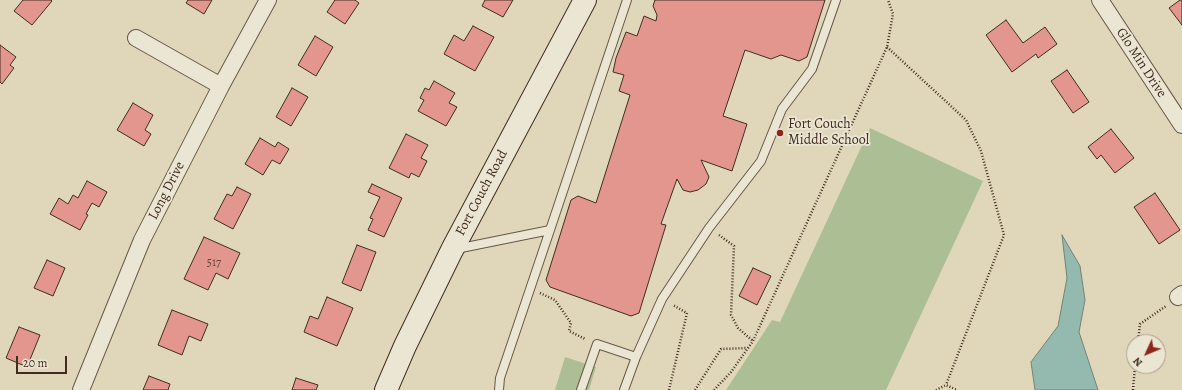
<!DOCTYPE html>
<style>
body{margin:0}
#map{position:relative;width:1182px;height:390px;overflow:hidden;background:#e0d7bb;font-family:Alegreya,serif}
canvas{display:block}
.north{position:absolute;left:1126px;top:334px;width:40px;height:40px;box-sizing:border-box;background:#ebe5d3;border:1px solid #a79b8c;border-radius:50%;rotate:226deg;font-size:11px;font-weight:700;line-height:16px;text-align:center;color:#412c22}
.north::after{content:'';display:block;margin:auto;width:14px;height:18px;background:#8f2418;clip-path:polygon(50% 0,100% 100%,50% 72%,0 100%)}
.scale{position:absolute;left:16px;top:356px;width:51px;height:18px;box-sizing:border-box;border:2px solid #412c22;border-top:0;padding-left:5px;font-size:12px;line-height:14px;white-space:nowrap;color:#412c22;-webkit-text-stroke:3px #ebe5d3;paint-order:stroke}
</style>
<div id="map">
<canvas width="1182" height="390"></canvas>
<div class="north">N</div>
<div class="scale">20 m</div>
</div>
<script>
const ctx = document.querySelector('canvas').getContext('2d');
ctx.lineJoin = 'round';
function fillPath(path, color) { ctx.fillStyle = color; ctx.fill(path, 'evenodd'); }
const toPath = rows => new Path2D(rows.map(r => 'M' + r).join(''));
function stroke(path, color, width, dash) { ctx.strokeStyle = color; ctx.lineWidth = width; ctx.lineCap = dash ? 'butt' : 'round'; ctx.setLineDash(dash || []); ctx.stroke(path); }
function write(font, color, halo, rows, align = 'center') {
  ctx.font = font + ' Alegreya,serif'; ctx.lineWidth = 3.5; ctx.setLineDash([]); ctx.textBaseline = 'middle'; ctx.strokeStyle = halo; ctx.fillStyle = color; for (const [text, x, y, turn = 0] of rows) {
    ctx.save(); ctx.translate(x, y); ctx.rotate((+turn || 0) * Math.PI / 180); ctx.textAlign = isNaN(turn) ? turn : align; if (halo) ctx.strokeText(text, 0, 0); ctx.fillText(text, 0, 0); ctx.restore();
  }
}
fillPath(toPath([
 [870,128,983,181,886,390,726,390,772,320,780,322],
 [565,357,596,367,589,390,555,390]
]), '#acbf94');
const water = toPath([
 [1062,235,1080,266,1085,300,1079,332,1098,390,1035,390,1031,362,1058,326,1067,278,1062,235]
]);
fillPath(water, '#94bab0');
stroke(water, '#738177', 1);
const building = toPath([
 [23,0,51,0,52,1,32,25,14,11,23,0],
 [188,0,212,0,204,14,186,3,188,0],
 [335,0,355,0,359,3,345,24,327,12,335,0],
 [485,0,513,0,503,17,482,6,485,0],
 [655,0,825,0,807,57,799,61,781,55,771,59,745,50,723,116,747,124,732,171,701,160,709,177,706,184,698,190,690,192,683,190,677,179,661,224,666,225,639,313,631,316,550,287,546,280,571,200,578,196,596,203,630,95,619,91,624,75,613,72,616,58,626,32,637,36,644,16,656,21,657,15,653,6,655,0],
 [1180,0,1182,0,1182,25,1169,8,1180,0],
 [1006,20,1023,43,1045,27,1057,44,1038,58,1036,54,1012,72,986,35,1006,20],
 [473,26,494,37,475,71,444,54,454,35,464,41,473,26],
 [315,36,333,47,316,76,298,65,315,36],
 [0,45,16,57,10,65,14,68,2,84,0,82,0,45],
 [1067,70,1089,102,1073,113,1051,81,1067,70],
 [434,81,455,93,449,103,457,107,446,126,418,111,424,100,420,98,425,88,429,90,434,81],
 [292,88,308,97,291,126,276,117,292,88],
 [133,103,153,115,145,130,151,134,144,146,117,130,133,103],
 [1111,129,1134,158,1115,173,1101,155,1097,159,1088,147,1111,129],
 [406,134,428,145,421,158,427,161,419,177,411,173,409,178,389,168,406,134],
 [260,138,275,147,278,142,289,149,280,164,272,160,263,175,245,164,260,138],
 [87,181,107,192,99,207,92,203,86,214,88,215,80,230,50,214,59,198,68,204,73,195,78,198,87,181],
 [372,184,402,198,384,237,368,230,373,219,370,218,380,197,368,192,372,184],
 [237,187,251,194,233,229,214,219,227,194,232,196,237,187],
 [1155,193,1180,230,1159,244,1134,207,1155,193],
 [204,237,240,253,228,279,216,273,208,290,184,279,204,237],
 [357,245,376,252,361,291,342,283,357,245],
 [47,260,65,268,53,296,34,288,47,260],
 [753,268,771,276,757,305,739,296,753,268],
 [327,297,353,308,337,346,304,332,310,316,318,319,327,297],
 [172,310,208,324,201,341,189,336,182,355,158,345,172,310],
 [19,327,40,335,27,367,6,358,19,327],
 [149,376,170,384,168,390,143,390,149,376],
 [296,378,318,385,316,390,292,390,296,378]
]);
fillPath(building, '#e3968d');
stroke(building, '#412c22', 1);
const lane = toPath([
 [456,249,550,230,627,0],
 [499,390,500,378,550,230],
 [581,390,597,344,636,357],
 [624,390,636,357,662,299,709,228,761,161,782,109,812,69,836,0]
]);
const street = toPath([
 [1100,0,1182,125],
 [136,38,221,86],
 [1178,297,1182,294],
 [81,390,142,240,221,86,268,0]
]);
const secondary = toPath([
 [386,390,405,346,452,250,585,0]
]);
stroke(lane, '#695748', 10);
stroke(street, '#695748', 18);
stroke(secondary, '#412c22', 24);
stroke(toPath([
 [887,47,966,120,981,151,1004,235,946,385],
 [719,235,734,246,731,315,738,328,753,341],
 [540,293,555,300,571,323,569,331,585,339],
 [1138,342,1140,324,1166,306],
 [669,390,687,313,673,305],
 [695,390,721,349,747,348],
 [714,390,731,372,753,341,887,47,893,14,888,0],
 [936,390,946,385,957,390],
 [1133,390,1135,366]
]), '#412c22', 2.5, [1, 2]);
stroke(lane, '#ebe5d3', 8);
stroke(street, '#ebe5d3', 16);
stroke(secondary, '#ebe5d3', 22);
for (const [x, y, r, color] of [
 [780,133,4,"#8f2418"]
]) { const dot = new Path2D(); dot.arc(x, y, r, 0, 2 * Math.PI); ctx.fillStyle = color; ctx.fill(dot); stroke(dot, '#ebe5d3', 1.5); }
write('12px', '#6a463d', null, [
 ["517",214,263]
]);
write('14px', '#412c22', '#ebe5d3', [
 ["Glo Min Drive",1141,63,57],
 ["Long Drive",167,191,-63],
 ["Fort Couch Road",482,193,-62]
]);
write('14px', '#412c22', '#ebe5d3', [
 ["Fort Couch",788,125],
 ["Middle School",788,141]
], 'left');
</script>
